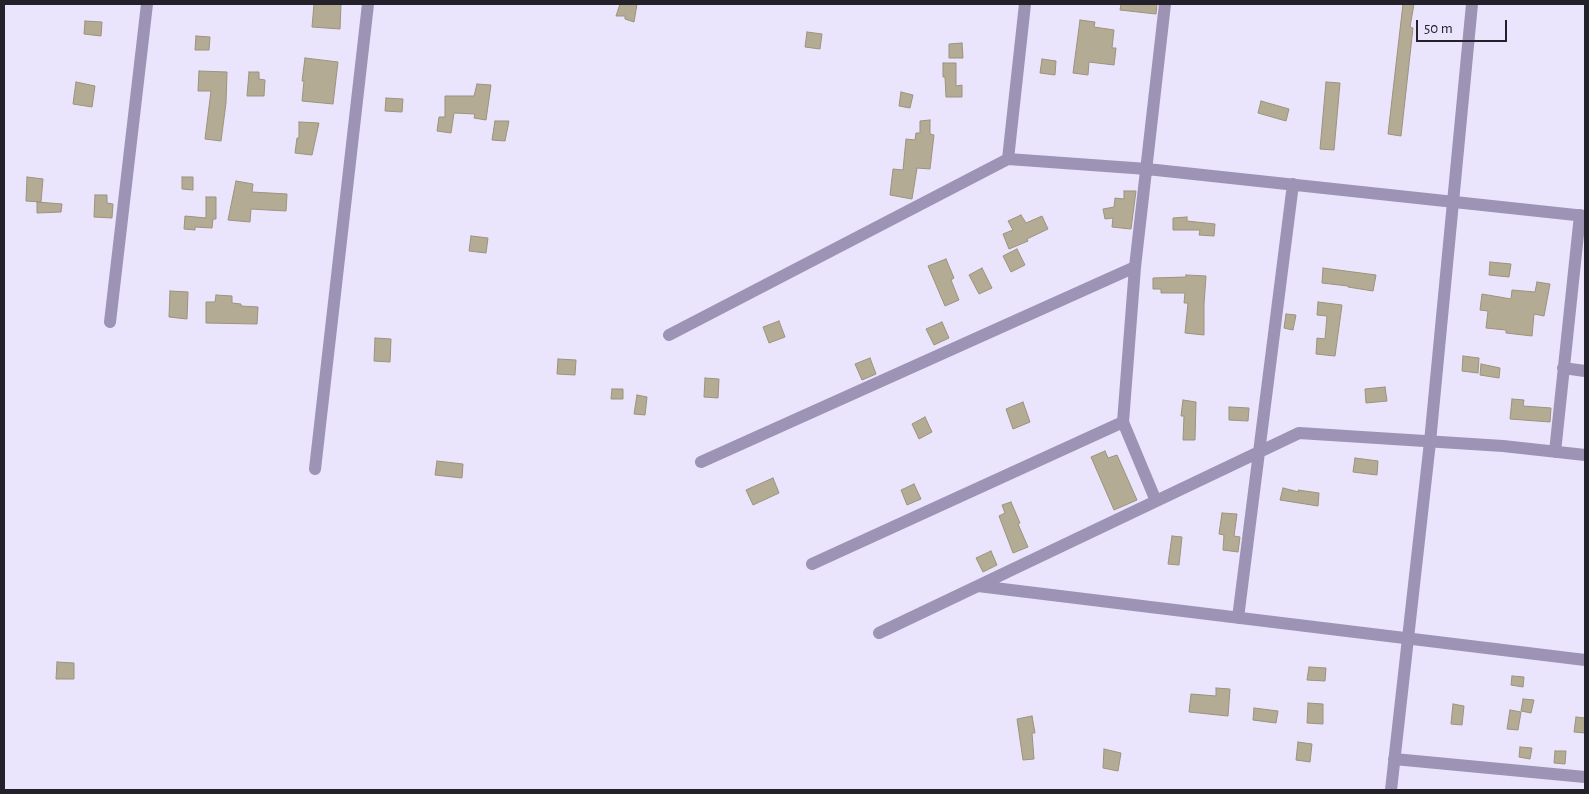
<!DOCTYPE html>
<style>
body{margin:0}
#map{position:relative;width:1589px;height:794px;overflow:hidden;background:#eae4fd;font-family:"Alegreya Sans",sans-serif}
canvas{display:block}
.frame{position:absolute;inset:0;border:5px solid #24212a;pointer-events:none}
.scale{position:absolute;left:1416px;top:20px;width:91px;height:22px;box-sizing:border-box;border:2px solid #24212a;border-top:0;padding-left:6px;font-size:15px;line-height:18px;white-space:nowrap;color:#24212a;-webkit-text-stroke:4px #eae4fd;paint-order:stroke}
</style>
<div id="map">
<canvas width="1589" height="794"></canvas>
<div class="frame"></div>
<div class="scale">50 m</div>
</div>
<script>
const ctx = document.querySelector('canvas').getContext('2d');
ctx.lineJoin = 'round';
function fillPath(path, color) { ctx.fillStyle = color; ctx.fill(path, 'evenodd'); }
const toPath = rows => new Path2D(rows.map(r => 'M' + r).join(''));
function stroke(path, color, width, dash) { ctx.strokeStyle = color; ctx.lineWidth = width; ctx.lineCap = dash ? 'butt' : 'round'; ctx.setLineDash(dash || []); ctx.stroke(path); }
const building = toPath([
 [314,4,341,4,340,29,312,27,314,4],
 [620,4,637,4,634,22,625,19,625,16,616,16,620,4],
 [1121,4,1157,4,1156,14,1120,10,1121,4],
 [1403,4,1414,4,1410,27,1413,28,1401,136,1388,134,1403,4],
 [1080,20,1095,22,1094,27,1114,30,1112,48,1116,48,1114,65,1089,62,1088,75,1073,73,1080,20],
 [85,21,102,22,101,36,84,34,85,21],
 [807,32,822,34,820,49,805,47,807,32],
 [196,36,210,37,209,50,195,50,196,36],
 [962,43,963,58,949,58,949,44,962,43],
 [305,58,338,62,333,104,302,101,304,81,302,81,305,58],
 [1042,59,1056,61,1055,75,1040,73,1042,59],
 [943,63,956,63,956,86,962,85,962,97,946,97,945,77,943,77,943,63],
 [199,71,227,72,226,103,221,141,205,139,211,91,198,91,199,71],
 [249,72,259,72,259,79,265,80,264,96,247,96,249,72],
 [76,82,95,86,92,107,73,104,76,82],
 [1326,82,1340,83,1334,150,1320,149,1326,82],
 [477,84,491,85,486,120,474,118,475,114,454,113,451,133,437,131,439,117,445,117,445,96,474,96,477,84],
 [901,92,913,95,910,108,899,106,901,92],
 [386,98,403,99,402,112,385,111,386,98],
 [1261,101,1289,109,1286,121,1258,113,1261,101],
 [930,120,930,134,934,135,930,169,917,168,912,199,890,195,893,169,903,170,906,139,915,140,916,133,920,133,920,121,930,120],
 [495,121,509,121,505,141,492,140,495,121],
 [299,122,319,123,312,155,295,153,297,138,299,138,299,122],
 [27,177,43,179,41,202,26,201,27,177],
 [182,177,193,177,193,190,182,189,182,177],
 [236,181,253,184,252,192,287,194,286,211,251,209,250,222,228,220,236,181],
 [1124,191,1136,191,1131,229,1112,227,1113,218,1105,219,1103,209,1114,207,1115,198,1124,199,1124,191],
 [95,195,107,195,107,203,113,204,112,218,94,217,95,195],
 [206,197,216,197,216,219,213,219,212,228,195,227,195,230,184,229,185,216,206,218,206,197],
 [37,202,62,204,61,212,37,213,37,202],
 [1021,215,1026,223,1042,216,1048,229,1027,239,1028,241,1009,249,1003,234,1013,230,1008,221,1021,215],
 [1187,217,1187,221,1215,224,1214,236,1199,235,1200,230,1173,230,1173,218,1187,217],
 [471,236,488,238,486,253,469,251,471,236],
 [1017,249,1025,265,1011,272,1003,256,1017,249],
 [946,259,954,278,951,280,959,300,945,306,928,266,946,259],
 [1490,262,1511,264,1509,277,1489,275,1490,262],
 [982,268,992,288,979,294,969,275,982,268],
 [1323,268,1376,275,1373,291,1348,287,1348,286,1322,283,1323,268],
 [1186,275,1206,276,1204,304,1204,335,1185,333,1188,303,1184,303,1185,293,1161,293,1161,289,1153,289,1153,278,1186,277,1186,275],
 [1537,282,1550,284,1544,316,1534,314,1532,336,1506,333,1506,330,1486,328,1488,311,1480,310,1482,294,1511,299,1512,290,1535,292,1537,282],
 [170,291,188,292,187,319,169,317,170,291],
 [216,295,232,296,232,303,241,304,241,306,258,307,257,324,206,323,206,302,215,302,216,295],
 [1318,302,1342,305,1335,356,1316,354,1317,338,1325,339,1327,316,1317,315,1318,302],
 [1286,314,1296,315,1293,330,1284,328,1286,314],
 [779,321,785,337,769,343,763,327,779,321],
 [942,322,949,338,934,345,926,329,942,322],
 [375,338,391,339,390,362,374,361,375,338],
 [1463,356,1479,358,1478,373,1462,371,1463,356],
 [870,358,876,374,862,380,855,364,870,358],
 [558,359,576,360,575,375,557,374,558,359],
 [1481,364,1500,368,1499,378,1480,375,1481,364],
 [705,378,719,379,718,398,704,397,705,378],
 [1385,387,1387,401,1366,403,1365,389,1385,387],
 [612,389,623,389,623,399,611,399,612,389],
 [637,395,647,397,645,415,634,414,637,395],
 [1512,399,1524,400,1523,406,1551,408,1550,422,1510,419,1512,399],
 [1183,400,1196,402,1195,440,1183,440,1184,416,1181,416,1183,400],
 [1023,402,1030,422,1013,429,1006,409,1023,402],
 [1229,407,1249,408,1248,421,1229,420,1229,407],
 [925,417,932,432,919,439,912,424,925,417],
 [1105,451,1108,458,1117,455,1137,500,1114,510,1091,457,1105,451],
 [1355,458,1378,461,1377,475,1353,472,1355,458],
 [437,461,463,464,462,478,435,475,437,461],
 [773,478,779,493,753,505,746,490,773,478],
 [914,484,921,499,907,505,901,490,914,484],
 [1283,488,1299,492,1298,490,1319,493,1318,506,1280,500,1283,488],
 [1011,502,1020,523,1018,524,1028,547,1013,553,999,516,1005,513,1002,505,1011,502],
 [1222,513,1237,514,1234,536,1240,537,1238,552,1223,550,1224,535,1219,534,1222,513],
 [1172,536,1182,537,1179,565,1168,564,1172,536],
 [991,551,997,565,983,572,976,558,991,551],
 [57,662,74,663,74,679,56,679,57,662],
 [1309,667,1326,668,1325,681,1307,680,1309,667],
 [1512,676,1524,677,1523,687,1511,685,1512,676],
 [1216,688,1230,689,1228,716,1189,712,1191,694,1216,696,1216,688],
 [1523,699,1534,700,1531,713,1521,711,1523,699],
 [1308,703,1323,704,1323,724,1307,723,1308,703],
 [1453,704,1464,706,1462,725,1451,724,1453,704],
 [1254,708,1278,711,1276,723,1253,720,1254,708],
 [1510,710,1521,712,1518,730,1507,729,1510,710],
 [1032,716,1035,733,1032,733,1034,759,1023,760,1017,719,1032,716],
 [1576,717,1585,718,1585,733,1574,732,1576,717],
 [1298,742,1312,744,1310,762,1296,760,1298,742],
 [1520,747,1532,748,1530,759,1519,757,1520,747],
 [1104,749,1121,753,1118,771,1103,768,1104,749],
 [1555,751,1566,751,1565,764,1554,763,1555,751]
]);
fillPath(building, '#b3ab93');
stroke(building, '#9b937c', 1);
stroke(toPath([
 [1008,159,1025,4],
 [1135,267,1123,422,1156,501],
 [110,322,147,4],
 [669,335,1008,159,1147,169,1585,216],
 [1563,368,1585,371],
 [1555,452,1580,215],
 [701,462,1135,267,1165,4],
 [315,469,368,4],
 [812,564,1123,422],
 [978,586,1585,660],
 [1238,618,1293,184],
 [879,633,1299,433,1503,446,1585,455],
 [1394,759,1585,777],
 [1391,790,1430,442,1472,4]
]), '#9c93b5', 12);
</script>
